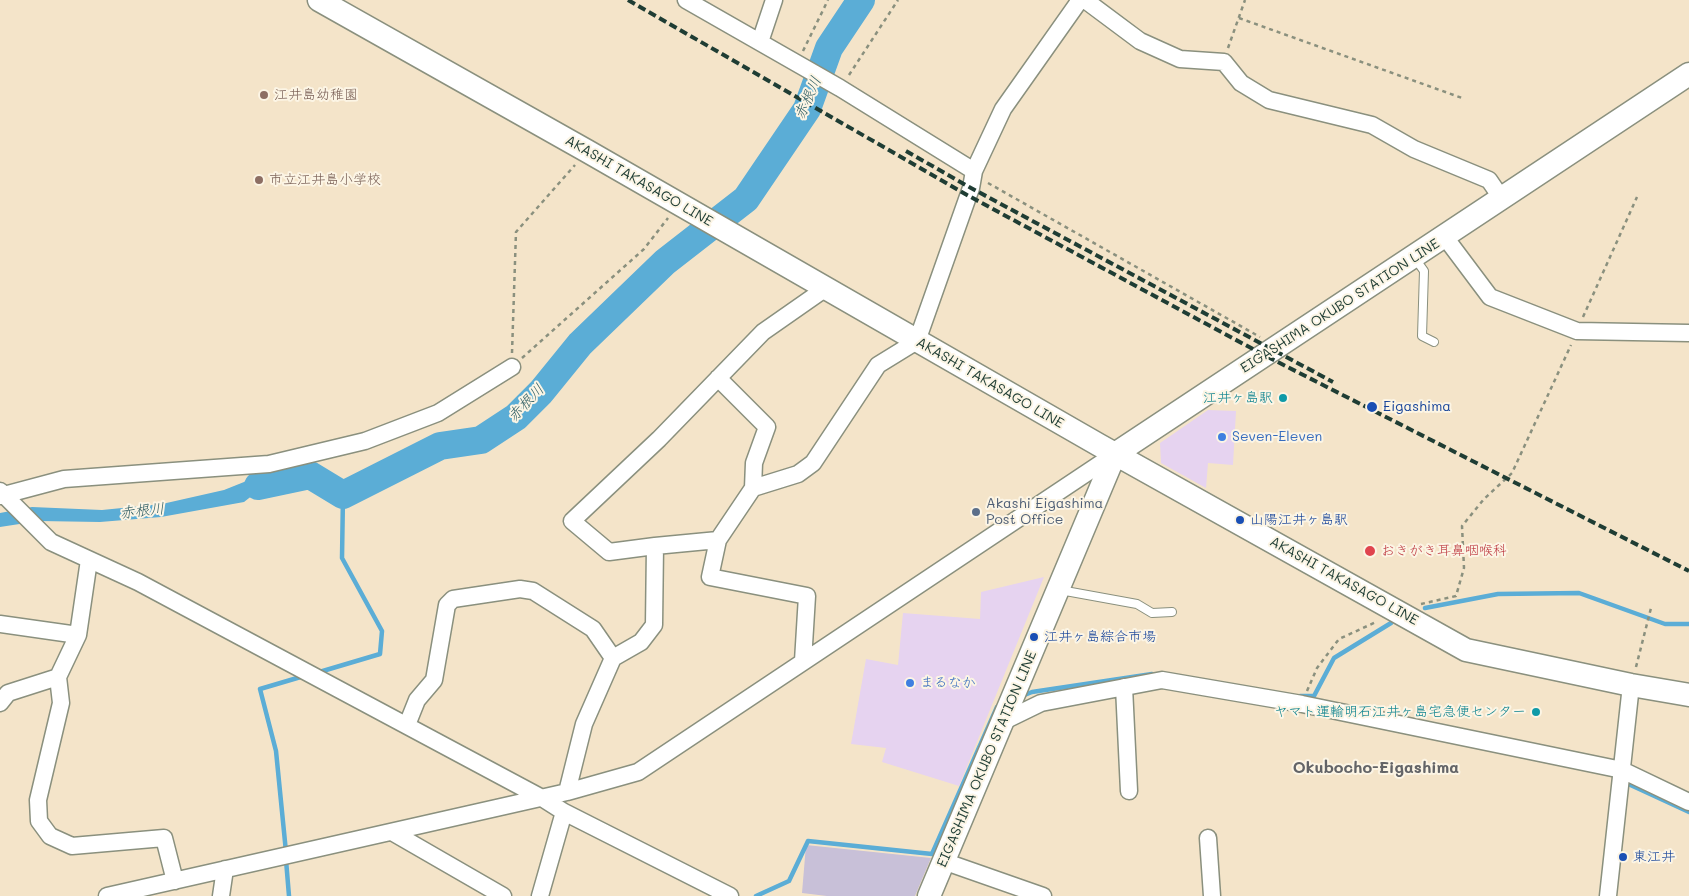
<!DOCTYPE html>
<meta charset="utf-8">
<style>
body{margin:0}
canvas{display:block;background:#f4e4c9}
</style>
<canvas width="1689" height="896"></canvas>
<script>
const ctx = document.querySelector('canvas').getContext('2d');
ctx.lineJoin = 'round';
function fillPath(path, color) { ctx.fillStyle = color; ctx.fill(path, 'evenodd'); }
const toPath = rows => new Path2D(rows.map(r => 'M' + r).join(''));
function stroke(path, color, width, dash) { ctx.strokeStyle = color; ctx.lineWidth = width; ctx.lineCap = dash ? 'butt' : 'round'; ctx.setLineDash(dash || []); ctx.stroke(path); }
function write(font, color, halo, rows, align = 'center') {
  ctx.font = font + ' Mali,"Klee One",sans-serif'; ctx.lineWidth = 4; ctx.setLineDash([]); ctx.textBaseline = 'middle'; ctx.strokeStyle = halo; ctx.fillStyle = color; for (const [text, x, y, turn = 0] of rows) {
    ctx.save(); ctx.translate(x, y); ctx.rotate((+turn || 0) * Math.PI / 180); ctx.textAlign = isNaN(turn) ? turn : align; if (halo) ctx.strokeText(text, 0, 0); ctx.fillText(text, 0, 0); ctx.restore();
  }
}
fillPath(toPath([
 [1208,410,1236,411,1233,465,1208,463,1206,488,1161,463,1160,443],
 [1044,577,959,786,882,762,886,748,851,744,866,659,898,665,903,613,980,619,981,592]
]), '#e6d3f0');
fillPath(toPath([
 [806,845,931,858,915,896,827,896,802,893]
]), '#c8c0d8');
fillPath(toPath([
 [296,478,258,491,244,502,161,517,100,522,39,521,0,527,0,513,32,507,102,510,162,504,224,490,249,480]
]), '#5badd6');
stroke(toPath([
 [1425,608,1498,594,1579,593,1665,624,1689,624],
 [316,673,380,654,382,631,342,558,343,495],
 [1022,696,1032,692,1152,674],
 [1300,696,1314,696,1334,658,1391,623],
 [1624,782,1689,812],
 [286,852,276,751,260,689,304,676],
 [286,860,289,896],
 [756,896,789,881,808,841,932,854,997,707]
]), '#5badd6', 4.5);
stroke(toPath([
 [258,486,310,475,343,495,440,446,481,440,516,417,541,392,580,344,665,262,746,199,807,109,829,48,861,0]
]), '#5badd6', 28);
const service = toPath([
 [1414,257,1424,271,1422,336,1434,342],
 [1060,590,1137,604,1152,613,1172,612]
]);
const minor = toPath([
 [686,0,840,88,974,171],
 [1085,0,1140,41,1180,59,1224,62,1241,83,1269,100,1372,125,1414,149,1489,180,1502,199],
 [760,42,774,0],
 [1445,237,1490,297,1577,331,1689,333],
 [718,378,767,427,754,463,753,488],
 [0,491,51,542,138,582,542,798,564,812,730,896],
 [0,496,64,479,269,464,365,441,438,413,512,367],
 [718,540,710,577,807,596,803,661],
 [655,546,609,552,572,521,659,439,763,332,826,288],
 [0,624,78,635,89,560],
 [78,635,58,677,61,703,38,800,39,821,50,836,72,846,164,838,175,881],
 [1124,687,1129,791],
 [0,703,8,693,58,677],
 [1002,722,1041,703,1162,680,1302,704,1622,770,1689,802],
 [407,725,417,700,434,680,447,605,453,599,520,589,533,591,593,629,613,658],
 [567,792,584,724,613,658,641,642,654,625,655,546,718,540,753,488,798,474,813,463,878,365,917,341,971,188,974,171,1003,109,1080,0],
 [392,832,503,896],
 [1208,838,1212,896],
 [943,861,1043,896],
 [107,896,567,792,638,772,1115,454],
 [221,896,225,869],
 [540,896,564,812],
 [1608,896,1631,685]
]);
const secondary = toPath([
 [319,0,587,151,1099,445,1466,650,1631,685,1689,695],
 [929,896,1115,454,1689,74]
]);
stroke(service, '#8a907e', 10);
stroke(minor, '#8a907e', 19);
stroke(secondary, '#8a907e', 25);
stroke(toPath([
 [1239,18,1462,98],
 [1228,48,1245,0],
 [803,51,828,0],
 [849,75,898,0],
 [988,183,1260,337],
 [1583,317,1637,197],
 [512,353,516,232,575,165],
 [522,358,644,249,668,218],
 [1421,604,1456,596,1464,568,1462,526,1484,499,1512,473,1571,345],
 [1636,667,1651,608],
 [1307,691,1317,668,1339,639,1376,622]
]), '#8a907e', 2.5, [4, 4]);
stroke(service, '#fff', 8);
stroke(minor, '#fff', 16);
stroke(secondary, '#fff', 22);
stroke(toPath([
 [628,0,967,195,1264,355,1689,571],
 [906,151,971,188,1333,382]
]), '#1f3d34', 4, [8, 4]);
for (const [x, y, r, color] of [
 [264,95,5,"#8d6e63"],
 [259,180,5,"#8d6e63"],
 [1283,398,5,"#0f9aa8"],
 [1372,407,6,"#1a4fb4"],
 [1222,437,5,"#3f7fe0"],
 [976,512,5,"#5c6f8a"],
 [1240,520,5,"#1a4fb4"],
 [1370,551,6,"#e0444e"],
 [1034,637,5,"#1a4fb4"],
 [910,683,5,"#3f7fe0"],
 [1536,712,5,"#0f9aa8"],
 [1623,857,5,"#1a4fb4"]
]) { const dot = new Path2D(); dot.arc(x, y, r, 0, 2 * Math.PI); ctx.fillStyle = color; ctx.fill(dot); stroke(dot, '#fcf5e5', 2); }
write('14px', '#785e54', '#fcf5e5', [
 ["江井島幼稚園",274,95],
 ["市立江井島小学校",269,180]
], 'left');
write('14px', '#1f3d34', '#fcf5e5', [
 ["AKASHI TAKASAGO LINE",639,181,30],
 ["EIGASHIMA OKUBO STATION LINE",1340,306,-33],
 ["AKASHI TAKASAGO LINE",990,383,30],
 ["AKASHI TAKASAGO LINE",1344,581,29],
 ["EIGASHIMA OKUBO STATION LINE",987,759,-67]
]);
write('14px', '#0d838f', '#fcf5e5', [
 ["江井ヶ島駅",1273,398],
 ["ヤマト運輸明石江井ヶ島宅急便センター",1526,712]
], 'right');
write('14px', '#164399', '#fcf5e5', [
 ["Eigashima",1383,407],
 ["山陽江井ヶ島駅",1250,520],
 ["江井ヶ島綜合市場",1044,637],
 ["東江井",1633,857]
], 'left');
write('14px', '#366cbe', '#fcf5e5', [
 ["Seven-Eleven",1232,437],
 ["まるなか",920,683]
], 'left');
write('14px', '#4e5e75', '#fcf5e5', [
 ["Akashi Eigashima",986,504],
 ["Post Office",986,520]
], 'left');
write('14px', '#be3a42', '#fcf5e5', [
 ["おきがき耳鼻咽喉科",1381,551]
], 'left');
write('italic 15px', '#315f65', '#fcf5e5', [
 ["赤根川",808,98,-66],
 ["赤根川",526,403,-46],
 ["赤根川",142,511,-6]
]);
write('bold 16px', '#636467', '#fcf5e5', [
 ["Okubocho-Eigashima",1376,768]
]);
</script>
